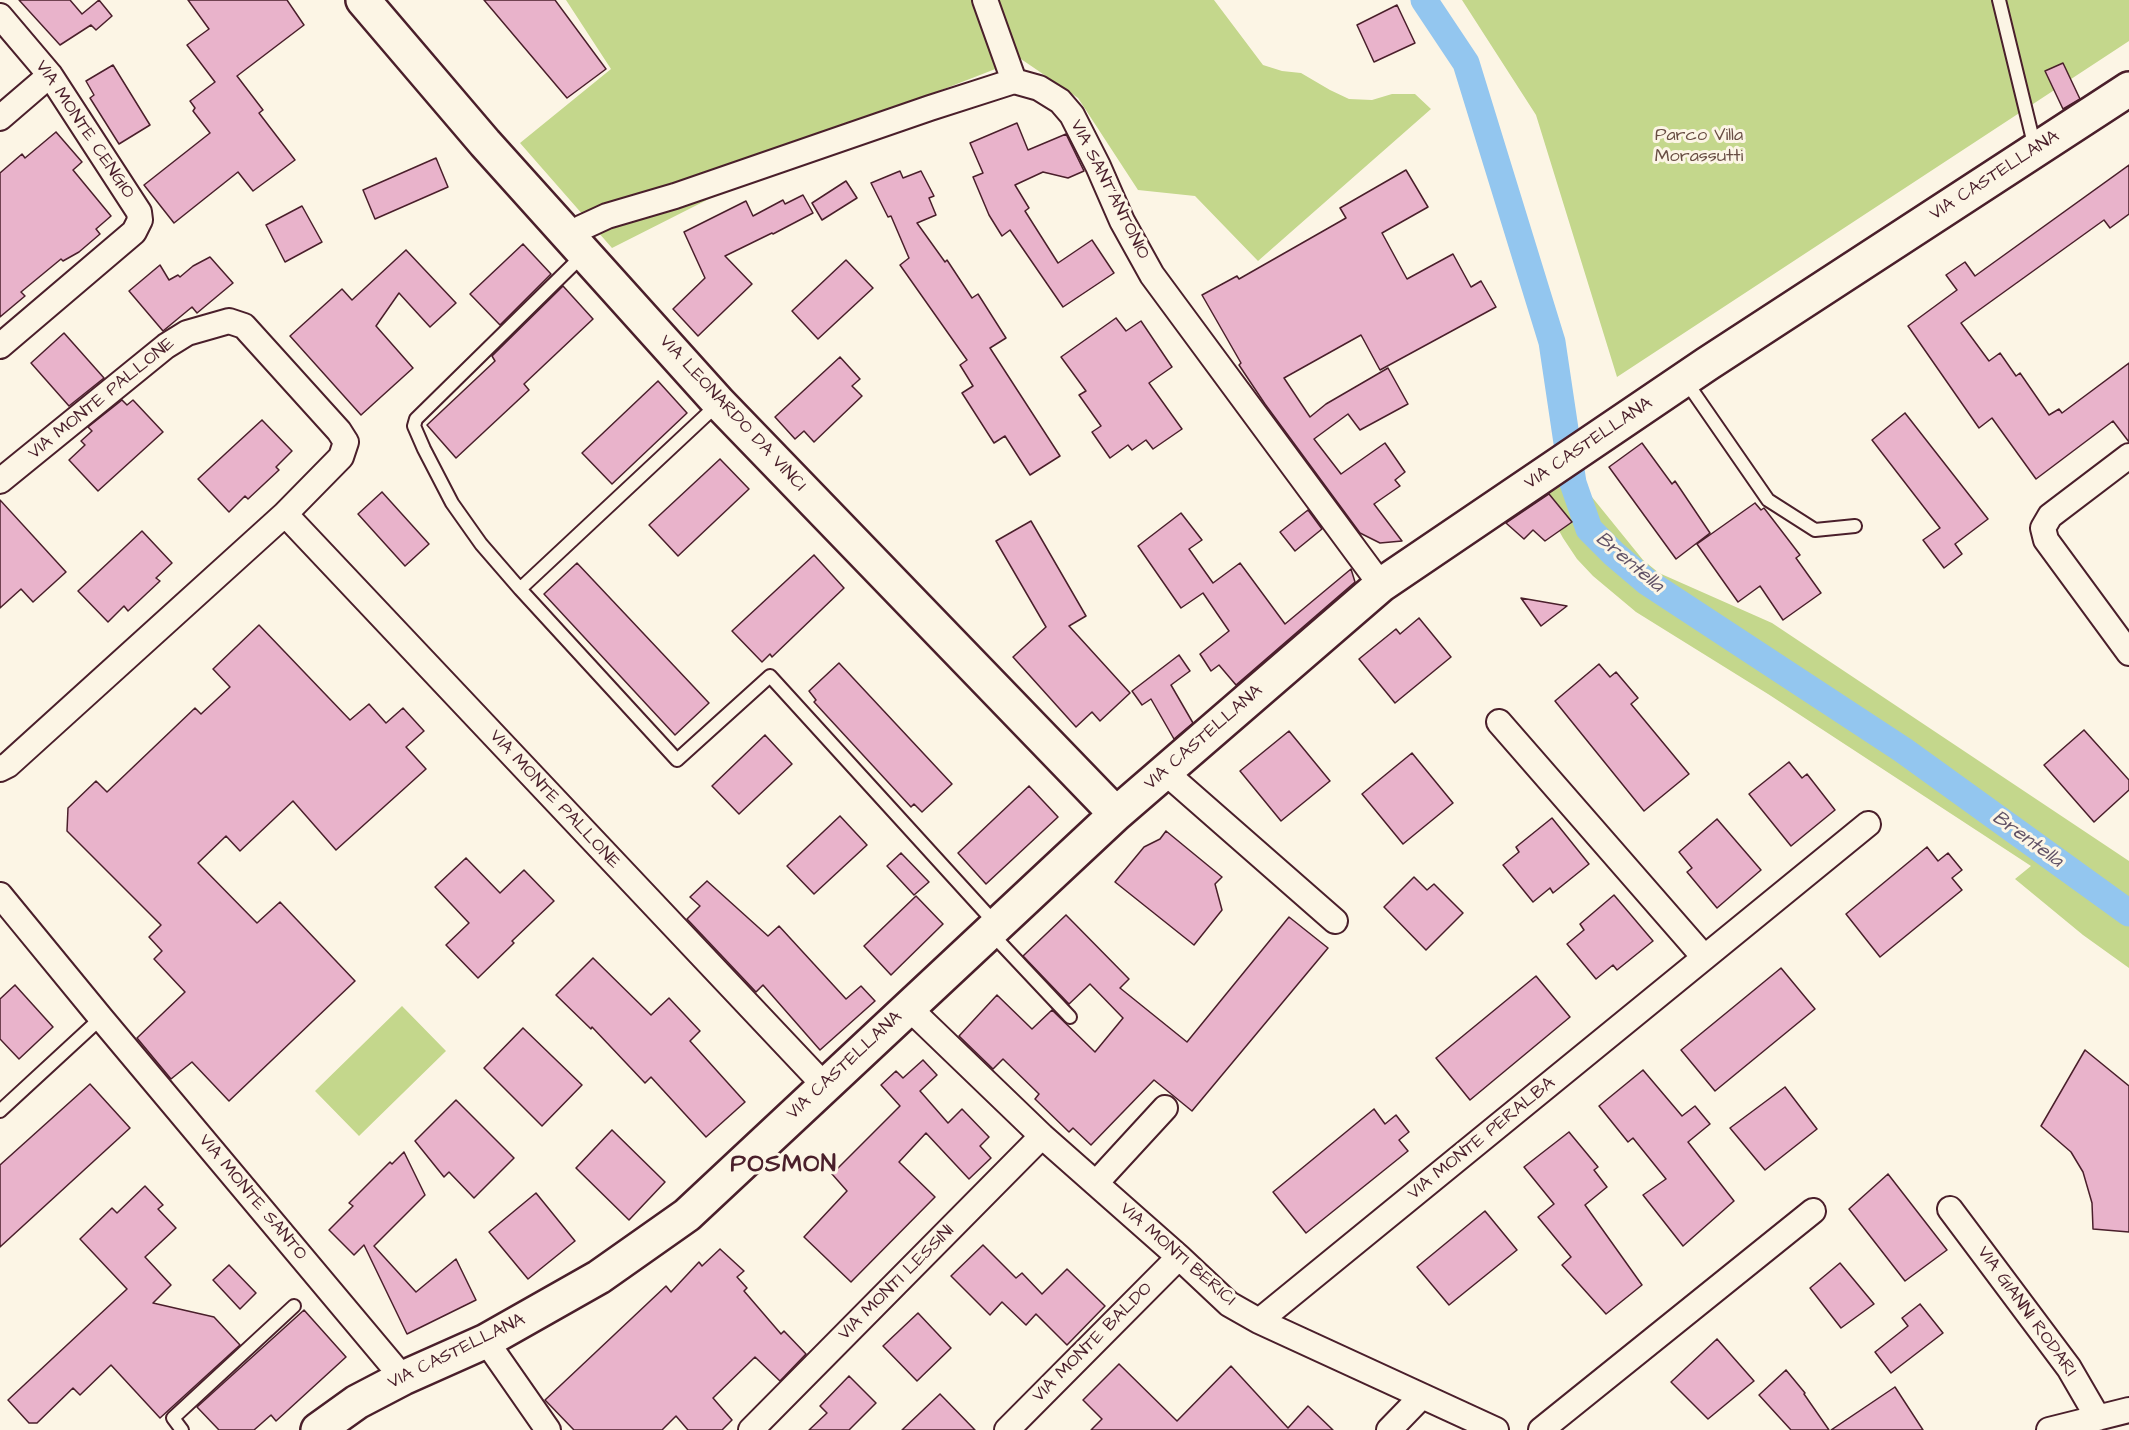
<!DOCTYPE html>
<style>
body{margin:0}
canvas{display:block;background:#fcf5e5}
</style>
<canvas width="2129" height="1430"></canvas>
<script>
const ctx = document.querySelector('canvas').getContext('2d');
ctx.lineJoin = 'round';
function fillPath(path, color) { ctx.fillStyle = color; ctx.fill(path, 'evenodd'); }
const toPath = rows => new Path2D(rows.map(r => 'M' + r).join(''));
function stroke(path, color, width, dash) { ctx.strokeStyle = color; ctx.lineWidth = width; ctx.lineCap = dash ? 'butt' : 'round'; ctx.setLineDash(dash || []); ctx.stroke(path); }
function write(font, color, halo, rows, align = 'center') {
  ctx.font = font + ' "Architects Daughter",sans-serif'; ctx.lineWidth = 6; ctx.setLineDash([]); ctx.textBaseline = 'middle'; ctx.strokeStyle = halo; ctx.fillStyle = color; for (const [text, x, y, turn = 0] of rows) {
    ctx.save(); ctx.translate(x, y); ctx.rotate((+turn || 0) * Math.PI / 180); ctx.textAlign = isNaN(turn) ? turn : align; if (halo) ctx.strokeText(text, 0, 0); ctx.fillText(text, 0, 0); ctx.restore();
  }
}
fillPath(toPath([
 [566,0,1214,0,1263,65,1282,71,1301,73,1330,90,1349,99,1372,100,1392,94,1415,94,1431,109,1258,261,1195,196,1138,190,1078,98,1021,59,867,119,612,248,520,143,611,69],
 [1462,0,2129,0,2129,41,1617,377,1536,115],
 [1575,468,1583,486,1643,560,1659,573,1772,623,2129,861,2129,968,2083,935,2015,879,2031,866,1768,694,1636,612,1593,576,1577,559,1563,538,1552,518,1543,489],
 [402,1006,446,1051,359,1136,315,1091]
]), '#c4d78c');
stroke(toPath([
 [1424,0,1466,63,1552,342,1573,483,1589,529,1614,554,1647,582,1903,750,2129,913]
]), '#93c6ef', 27);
const building = toPath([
 [19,0,70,0,82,14,99,0,112,16,96,30,91,25,60,45,19,0],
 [188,0,287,0,304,25,237,76,263,110,259,113,295,160,253,191,238,172,174,223,144,185,210,133,193,111,195,108,190,101,215,82,187,45,209,29,188,0],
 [484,0,555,0,606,69,567,98,484,0],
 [1397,5,1415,43,1374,62,1357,25,1397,5],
 [2063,63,2080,99,2063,109,2045,71,2063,63],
 [113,65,150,125,119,144,90,98,94,95,86,81,113,65],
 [1017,123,1028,150,1066,134,1084,171,1068,178,1043,172,1015,185,1029,208,1025,211,1058,263,1092,240,1114,273,1063,307,1010,230,1002,236,989,215,973,177,983,173,970,143,1017,123],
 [56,132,82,162,73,170,111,216,96,229,100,234,79,252,63,261,61,259,21,292,25,296,0,317,0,173,22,154,25,158,56,132],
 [436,158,448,187,375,219,363,190,436,158],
 [2129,165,2129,214,2110,228,2104,220,1961,323,1989,361,2000,353,2016,376,2020,373,2049,415,2059,409,2062,413,2129,363,2129,442,2113,421,2036,479,1992,418,1979,428,1908,326,1957,290,1946,275,1965,262,1975,276,2129,165],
 [1406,170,1428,207,1382,233,1407,279,1453,254,1471,287,1481,281,1496,307,1380,370,1361,335,1284,378,1310,417,1326,404,1388,368,1408,404,1360,430,1348,414,1314,439,1341,474,1385,443,1405,472,1395,480,1400,486,1374,504,1402,541,1380,543,1360,533,1265,404,1239,365,1241,363,1202,295,1237,276,1239,279,1346,218,1340,208,1406,170],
 [900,171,903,178,921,171,934,196,929,198,936,215,917,223,945,262,947,260,972,298,978,294,1006,338,990,348,1060,456,1030,475,1005,436,994,443,962,393,973,386,960,365,967,360,900,265,909,258,891,216,888,217,871,183,900,171],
 [846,181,857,198,822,220,812,203,846,181],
 [803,195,813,213,773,234,772,233,725,256,752,284,698,336,673,309,705,278,684,232,746,201,753,216,783,200,785,204,803,195],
 [302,206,322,242,285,262,266,225,302,206],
 [523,244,551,274,500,325,470,294,523,244],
 [406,250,456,303,430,327,399,293,376,326,413,368,361,415,290,336,342,289,352,300,406,250],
 [210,257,233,283,197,313,192,307,163,331,129,291,160,265,169,280,178,275,180,277,193,266,210,257],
 [846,260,873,288,818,339,792,311,846,260],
 [563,286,593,319,524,384,529,390,456,458,427,425,495,361,492,356,563,286],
 [1116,318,1126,331,1141,321,1172,367,1149,383,1182,429,1153,449,1146,440,1132,450,1128,445,1110,458,1092,432,1101,426,1079,395,1086,391,1061,357,1116,318],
 [64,333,104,378,69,406,31,363,64,333],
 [840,357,860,379,852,386,862,396,814,442,804,431,795,439,775,417,840,357],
 [658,381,687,413,612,484,582,453,658,381],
 [122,400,127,405,133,400,163,432,98,491,69,460,85,445,81,441,92,431,88,427,122,400],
 [1905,413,1988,519,1955,544,1962,554,1944,568,1923,540,1940,528,1872,440,1905,413],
 [262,420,292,451,276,467,279,470,248,499,245,496,229,512,198,479,262,420],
 [1642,443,1672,484,1675,481,1710,533,1676,559,1609,467,1642,443],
 [720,459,749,489,678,556,649,525,720,459],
 [382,492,429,544,405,566,358,514,382,492],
 [1549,494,1572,522,1545,541,1533,530,1524,539,1506,523,1549,494],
 [0,500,66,572,33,602,21,589,0,608,0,500],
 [1755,503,1761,510,1764,508,1800,555,1796,558,1821,593,1783,620,1760,586,1738,602,1697,544,1755,503],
 [1308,510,1322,529,1295,551,1280,532,1308,510],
 [1181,513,1202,540,1189,549,1213,583,1240,563,1285,624,1351,569,1355,582,1236,685,1219,665,1211,671,1200,654,1229,631,1203,593,1181,608,1138,546,1181,513],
 [1031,521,1086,616,1069,626,1130,693,1100,721,1092,712,1076,727,1013,657,1046,627,996,541,1031,521],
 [142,531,172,563,156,578,160,581,128,611,124,606,108,622,78,591,142,531],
 [814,555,844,588,772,657,770,654,762,662,732,631,814,555],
 [577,563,709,703,675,735,544,594,577,563],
 [1521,598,1567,606,1541,626,1521,598],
 [1419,618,1451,657,1395,703,1359,659,1396,629,1400,634,1419,618],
 [259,625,350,720,369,704,386,723,403,708,424,731,406,747,426,769,336,850,293,801,240,851,226,836,198,863,257,923,280,902,355,981,229,1101,192,1062,171,1079,137,1038,185,992,154,959,162,951,149,937,161,925,67,831,68,808,96,781,107,792,195,708,201,714,230,687,213,669,259,625],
 [1179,655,1190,671,1171,685,1193,723,1174,739,1151,699,1142,705,1132,691,1179,655],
 [839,663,952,784,922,812,914,804,911,807,814,702,816,700,809,691,839,663],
 [1599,664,1610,677,1616,672,1638,698,1631,704,1689,774,1644,811,1555,701,1599,664],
 [2084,730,2129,780,2129,790,2094,822,2044,765,2084,730],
 [1289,731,1330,781,1281,821,1240,771,1289,731],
 [765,735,792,764,739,814,712,786,765,735],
 [1412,753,1453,803,1403,844,1362,794,1412,753],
 [1789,762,1802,778,1807,774,1835,810,1791,846,1749,794,1789,762],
 [1029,786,1058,817,986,884,958,853,1029,786],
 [840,816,867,845,814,894,787,866,840,816],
 [1552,818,1589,864,1553,893,1550,888,1533,902,1503,865,1519,852,1516,847,1552,818],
 [1717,819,1761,870,1717,908,1687,872,1692,868,1679,852,1717,819],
 [1166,831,1222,877,1215,884,1222,910,1194,945,1115,882,1144,847,1160,839,1166,831],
 [1927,847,1938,861,1948,853,1962,870,1952,878,1962,890,1880,957,1846,914,1927,847],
 [901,853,929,882,914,895,887,866,901,853],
 [466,858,500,893,524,870,554,901,512,941,514,943,478,978,446,945,469,923,435,887,466,858],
 [1414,877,1427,890,1434,884,1463,913,1426,950,1384,907,1414,877],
 [707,881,768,936,779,926,846,999,861,986,875,1001,820,1050,763,985,756,992,687,919,700,906,690,897,707,881],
 [1614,895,1653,941,1617,970,1613,965,1596,979,1567,944,1584,930,1580,924,1614,895],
 [916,896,943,924,891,975,864,946,916,896],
 [1066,915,1129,979,1120,988,1187,1042,1289,917,1328,948,1192,1111,1154,1080,1091,1145,1073,1128,1069,1132,1035,1099,1039,1094,1003,1059,993,1069,959,1036,997,995,1032,1029,1052,1010,1095,1052,1123,1018,1090,984,1069,1004,1023,956,1066,915],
 [593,958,651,1015,669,998,700,1031,690,1041,745,1102,706,1137,651,1077,645,1083,592,1027,591,1029,556,995,593,958],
 [1781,968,1815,1009,1715,1091,1681,1050,1781,968],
 [1536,976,1570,1017,1470,1100,1436,1058,1536,976],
 [15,985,53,1027,19,1059,0,1039,0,999,15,985],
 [523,1028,582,1085,542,1126,484,1068,523,1028],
 [2085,1050,2129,1086,2129,1232,2093,1229,2092,1203,2083,1172,2071,1152,2041,1126,2085,1050],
 [923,1060,937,1075,920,1091,948,1123,962,1109,989,1137,980,1146,991,1158,969,1179,926,1133,899,1162,935,1197,851,1282,804,1237,847,1191,832,1174,900,1106,881,1085,896,1071,903,1078,923,1060],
 [1643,1070,1682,1116,1695,1106,1710,1124,1688,1142,1734,1201,1683,1246,1643,1195,1666,1179,1633,1138,1628,1142,1599,1106,1643,1070],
 [90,1084,130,1128,0,1247,0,1165,90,1084],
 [1785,1087,1817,1129,1765,1170,1730,1128,1785,1087],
 [456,1100,514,1158,474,1198,449,1172,444,1177,415,1141,456,1100],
 [1374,1109,1385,1124,1396,1115,1409,1132,1399,1140,1408,1151,1306,1233,1273,1192,1374,1109],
 [612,1130,665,1182,629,1220,576,1168,612,1130],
 [1569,1132,1598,1167,1594,1170,1607,1187,1585,1205,1642,1285,1606,1314,1562,1265,1571,1257,1538,1217,1554,1204,1524,1167,1569,1132],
 [404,1152,425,1195,374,1246,416,1292,456,1259,476,1300,407,1334,364,1245,354,1255,329,1230,353,1206,349,1203,390,1162,392,1164,404,1152],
 [1888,1174,1947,1250,1905,1281,1849,1209,1888,1174],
 [145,1186,163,1205,158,1209,176,1228,145,1257,171,1285,153,1303,214,1317,240,1345,160,1418,111,1365,80,1395,73,1388,37,1423,29,1423,8,1400,127,1289,80,1239,112,1208,117,1213,145,1186],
 [536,1193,575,1241,528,1279,489,1232,536,1193],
 [1485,1211,1517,1250,1449,1305,1417,1267,1485,1211],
 [983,1245,1016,1278,1022,1273,1042,1294,1067,1269,1105,1306,1067,1345,1036,1314,1026,1325,1002,1302,990,1315,951,1276,983,1245],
 [720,1249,744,1271,737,1277,747,1288,744,1291,781,1334,784,1331,806,1354,780,1381,755,1357,713,1398,732,1420,722,1430,688,1430,676,1416,662,1430,574,1430,545,1400,666,1286,671,1292,699,1262,702,1266,720,1249],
 [1840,1263,1874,1304,1841,1328,1810,1288,1840,1263],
 [229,1265,256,1293,240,1309,213,1280,229,1265],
 [1920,1304,1943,1333,1891,1373,1875,1352,1908,1326,1902,1318,1920,1304],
 [304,1310,346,1357,276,1421,271,1415,254,1430,219,1430,197,1407,304,1310],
 [918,1313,951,1348,917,1381,883,1346,918,1313],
 [1717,1339,1754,1381,1708,1419,1671,1382,1717,1339],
 [1119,1364,1177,1421,1231,1366,1288,1428,1308,1406,1333,1430,1091,1430,1102,1419,1083,1400,1119,1364],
 [1786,1370,1805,1393,1804,1394,1829,1430,1791,1430,1759,1395,1786,1370],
 [849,1376,876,1403,849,1430,809,1430,827,1413,820,1406,849,1376],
 [1895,1387,1923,1430,1831,1430,1895,1387],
 [940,1394,975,1430,902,1430,940,1394]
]);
fillPath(building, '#e9b3cb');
stroke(building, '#4a1f2b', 1.5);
const lane = toPath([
 [1999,0,2035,148],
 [1685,380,1768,500,1815,530,1855,526],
 [718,404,520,589,677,760,770,676,996,924],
 [520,589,481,544,452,503,424,449,414,426,416,419,583,255],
 [990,932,1070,1017],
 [0,1111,101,1018],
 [182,1430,173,1418,294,1306]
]);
const street = toPath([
 [985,0,1014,81],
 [0,16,50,75,139,212,140,220,134,232,0,346],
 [0,118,50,75],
 [570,238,581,228,607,216,675,196,930,108,1014,81,1039,88,1060,101,1072,115,1098,166,1122,221,1152,275,1381,585],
 [2129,456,2050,516,2043,528,2046,540,2129,653],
 [0,481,166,346,187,333,229,321,244,326,339,431,346,442,341,457,285,514],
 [1499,722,1704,957],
 [0,769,8,765,285,514,824,1085],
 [1165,772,1335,921],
 [0,895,101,1018,403,1378],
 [908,1007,1042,1136,1179,1257,1229,1304,1259,1321,1496,1430],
 [1096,1183,1165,1108],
 [1950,1209,2069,1368,2098,1418],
 [1259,1321,1868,824],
 [486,1341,548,1430],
 [751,1430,1042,1136],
 [1007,1430,1179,1257],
 [1389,1430,1422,1396],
 [1541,1430,1813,1211],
 [2049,1430,2129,1410]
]);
const secondary = toPath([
 [363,0,485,143,719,403,1116,814],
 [318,1430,357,1402,403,1378,486,1341,599,1277,687,1215,1116,814,1381,585,1707,364,2129,89]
]);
stroke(lane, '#4a1f2b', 16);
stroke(street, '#4a1f2b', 28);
stroke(secondary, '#4a1f2b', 38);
stroke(lane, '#fcf5e5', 12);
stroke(street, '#fcf5e5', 24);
stroke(secondary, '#fcf5e5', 33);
write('18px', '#4a1f2b', '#fcf5e5', [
 ["VIA MONTE CENGIO",84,130,56],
 ["VIA CASTELLANA",1995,176,-33],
 ["VIA SANT'ANTONIO",1109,190,63],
 ["VIA MONTE PALLONE",102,399,-39],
 ["VIA LEONARDO DA VINCI",732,414,47],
 ["VIA CASTELLANA",1589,444,-34],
 ["VIA CASTELLANA",1204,738,-41],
 ["VIA MONTE PALLONE",554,800,47],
 ["VIA CASTELLANA",845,1066,-43],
 ["VIA MONTE PERALBA",1482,1139,-39],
 ["VIA MONTE SANTO",252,1198,50],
 ["VIA MONTI BERICI",1177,1255,41],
 ["VIA MONTI LESSINI",897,1283,-45],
 ["VIA GIANNI RODARI",2026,1312,54],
 ["VIA MONTE BALDO",1093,1343,-45],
 ["VIA CASTELLANA",457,1352,-26]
]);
write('18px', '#684d43', '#fcf5e5', [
 ["Parco Villa",1699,136],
 ["Morassutti",1699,157]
]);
write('italic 20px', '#605166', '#fcf5e5', [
 ["Brentella",1629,563,40],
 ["Brentella",2027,840,36]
]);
ctx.letterSpacing = '1.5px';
write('bold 24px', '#4a1f2b', '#fcf5e5', [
 ["POSMON",784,1166]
]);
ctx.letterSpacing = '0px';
</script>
